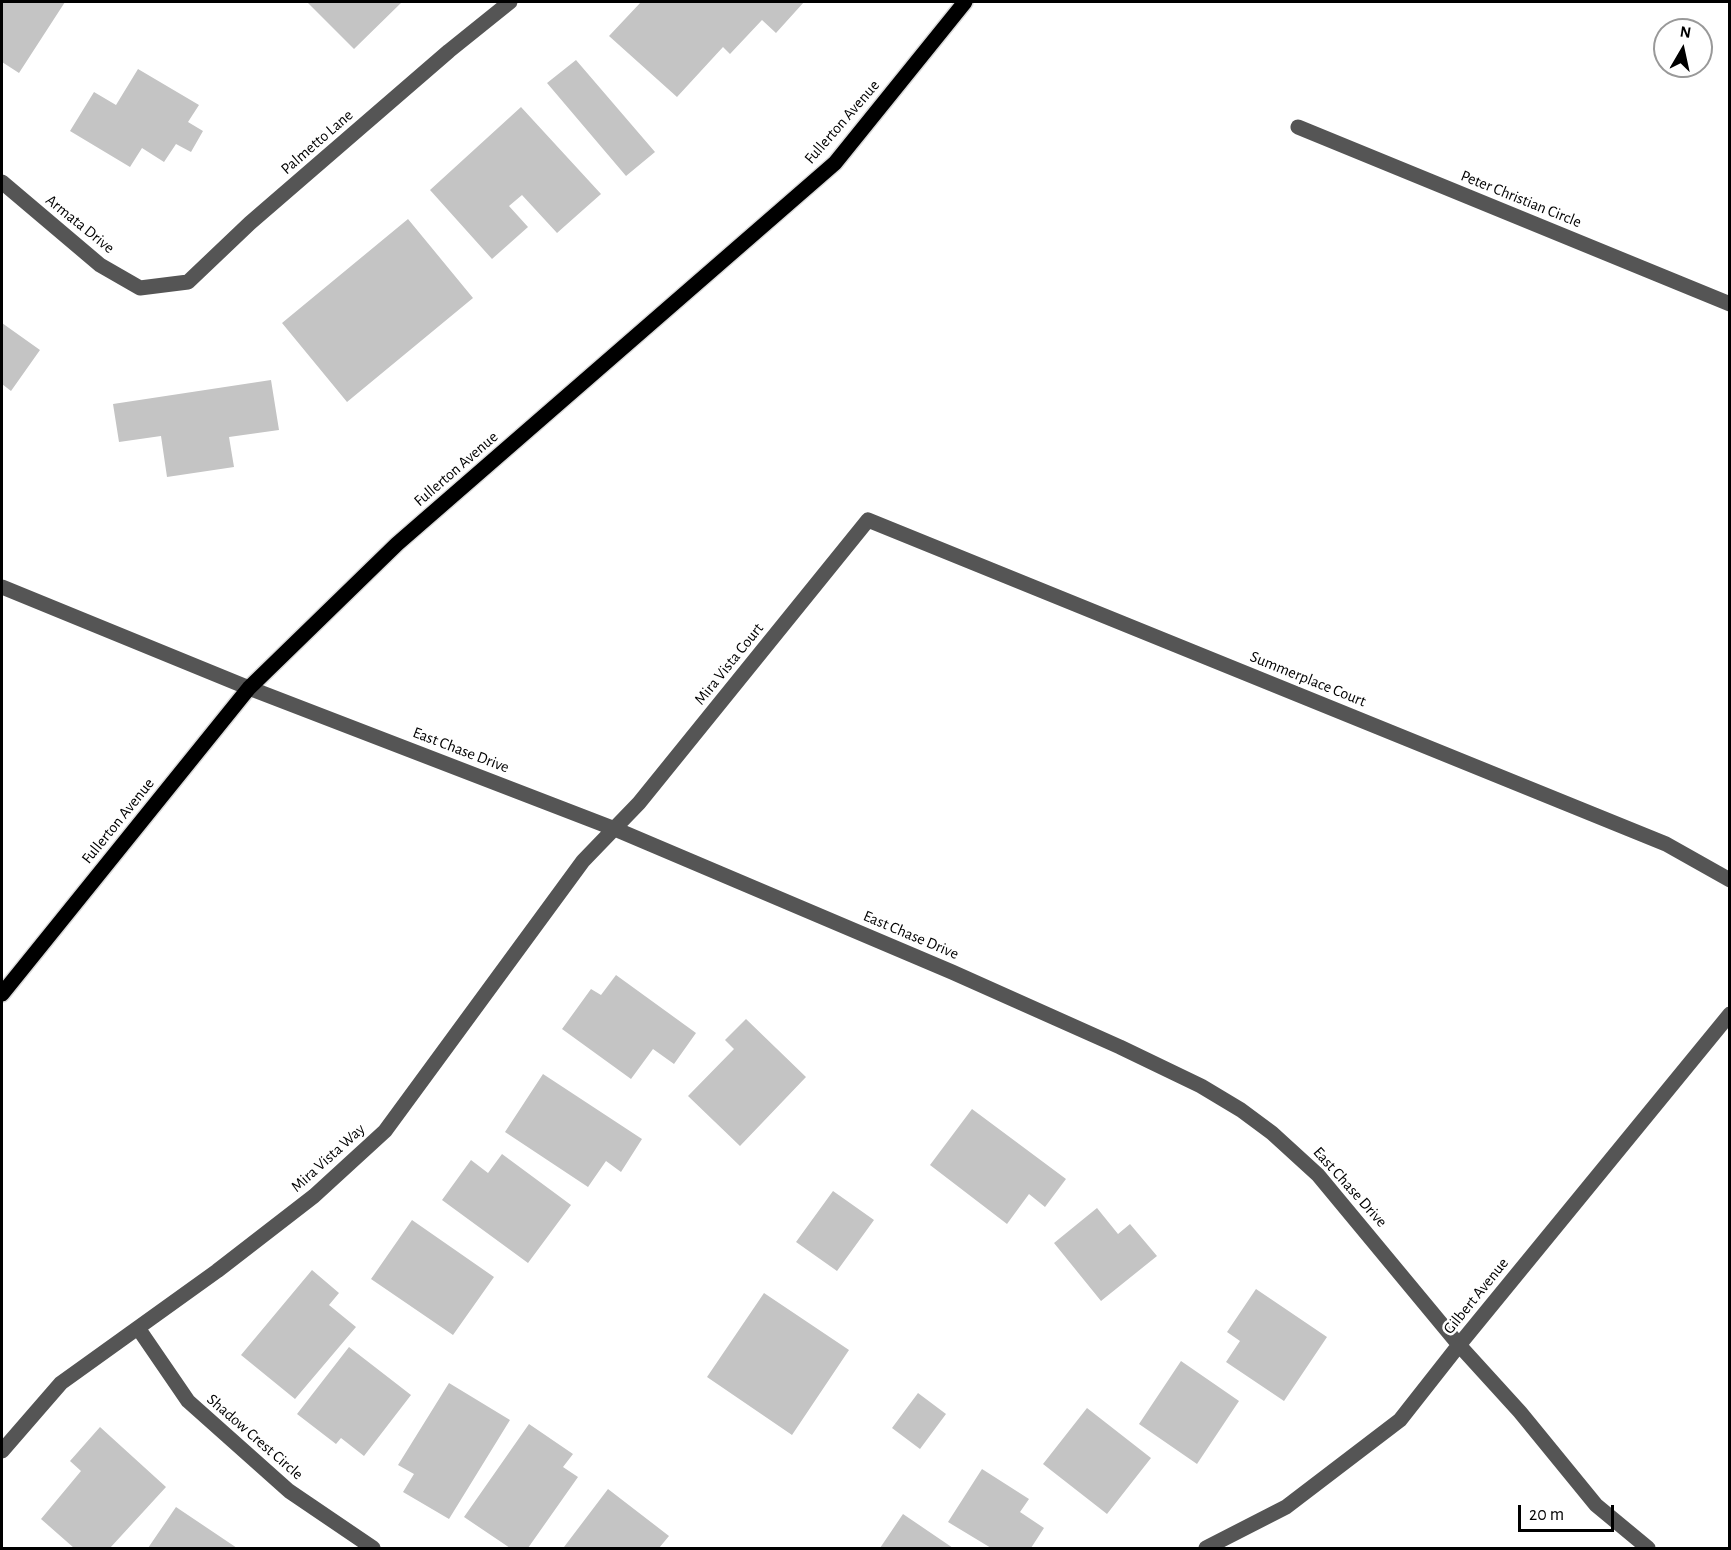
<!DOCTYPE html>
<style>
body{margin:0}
#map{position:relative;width:1731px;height:1550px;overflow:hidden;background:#fff;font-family:"Alegreya Sans",sans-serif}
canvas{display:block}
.frame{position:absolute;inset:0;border:3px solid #000;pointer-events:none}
.north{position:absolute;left:1653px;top:18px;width:60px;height:60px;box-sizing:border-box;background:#fff;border:2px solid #999;border-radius:50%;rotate:9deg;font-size:16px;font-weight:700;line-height:24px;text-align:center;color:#000}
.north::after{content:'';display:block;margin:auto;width:21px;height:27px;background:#000;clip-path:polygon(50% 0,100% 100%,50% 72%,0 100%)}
.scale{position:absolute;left:1518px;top:1505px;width:96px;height:27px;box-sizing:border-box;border:3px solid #000;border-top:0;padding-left:8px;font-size:18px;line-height:21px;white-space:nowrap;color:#000;-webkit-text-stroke:4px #fff;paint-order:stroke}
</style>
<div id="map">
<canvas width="1731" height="1550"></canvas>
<div class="frame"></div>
<div class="north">N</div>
<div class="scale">20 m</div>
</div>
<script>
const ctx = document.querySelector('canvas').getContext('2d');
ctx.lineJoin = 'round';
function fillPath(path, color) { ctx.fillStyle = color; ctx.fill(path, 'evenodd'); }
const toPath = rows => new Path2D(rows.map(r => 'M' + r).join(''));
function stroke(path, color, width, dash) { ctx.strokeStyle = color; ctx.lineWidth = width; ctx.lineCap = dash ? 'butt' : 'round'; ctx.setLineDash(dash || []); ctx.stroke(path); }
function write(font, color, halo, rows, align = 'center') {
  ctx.font = font + ' "Alegreya Sans",sans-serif'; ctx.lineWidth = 5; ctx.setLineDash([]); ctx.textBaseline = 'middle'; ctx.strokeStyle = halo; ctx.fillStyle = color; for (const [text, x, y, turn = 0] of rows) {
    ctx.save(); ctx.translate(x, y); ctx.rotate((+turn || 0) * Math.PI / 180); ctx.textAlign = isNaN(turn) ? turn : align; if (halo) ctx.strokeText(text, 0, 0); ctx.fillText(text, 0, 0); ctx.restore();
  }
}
fillPath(toPath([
 [2,2,65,2,19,73,2,62],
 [307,2,402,2,354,49],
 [641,2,804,2,776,33,762,20,730,54,723,47,677,97,609,36],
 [576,60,655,152,626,176,547,83],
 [138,69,199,105,188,122,203,131,191,152,176,144,164,162,142,148,130,167,70,131,94,92,116,105],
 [521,107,601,194,557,233,522,195,509,206,528,227,492,259,430,190],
 [408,219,473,298,347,402,282,323],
 [2,323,40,350,11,391,2,384],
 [271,380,279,430,229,437,234,467,167,477,161,436,119,442,113,404],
 [616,975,696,1033,674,1064,653,1049,631,1079,562,1029,591,989,601,995],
 [746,1019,806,1077,740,1146,688,1096,734,1049,725,1040],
 [543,1074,642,1139,621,1172,606,1161,588,1187,505,1132],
 [972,1109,1066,1179,1045,1207,1029,1194,1007,1224,930,1165],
 [502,1154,571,1205,528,1263,442,1200,471,1160,488,1173],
 [833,1191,874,1220,837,1271,796,1242],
 [1097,1208,1118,1234,1130,1224,1157,1256,1101,1301,1054,1243],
 [412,1220,494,1277,453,1335,371,1279],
 [312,1270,339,1293,329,1305,356,1327,295,1399,241,1355],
 [1256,1289,1327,1337,1284,1401,1226,1362,1240,1341,1227,1332],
 [764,1293,849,1350,792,1435,707,1377],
 [349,1347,411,1395,364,1456,341,1438,336,1444,297,1414],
 [1181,1361,1239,1401,1197,1464,1139,1424],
 [449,1383,510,1420,449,1519,403,1492,414,1474,398,1465],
 [918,1393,946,1414,920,1449,892,1428],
 [1087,1408,1151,1458,1107,1514,1043,1464],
 [529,1424,573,1454,563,1467,578,1477,528,1548,510,1548,464,1517],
 [100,1427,166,1487,110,1548,74,1548,41,1519,81,1471,70,1461],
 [982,1469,1029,1499,1020,1512,1044,1528,1031,1548,991,1548,948,1522],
 [608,1489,669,1536,659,1548,564,1547],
 [176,1507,237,1548,148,1548],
 [903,1514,953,1548,880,1548]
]), '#c4c4c4');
const major = toPath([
 [2,994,249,688,397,544,835,163,965,2]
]);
stroke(major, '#dbdbdb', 18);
stroke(toPath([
 [1298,127,1730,304],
 [2,182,100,265,140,288,188,282,250,223,449,51,510,2],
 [2,587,249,688,615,829,952,972,1120,1047,1201,1086,1241,1110,1272,1133,1318,1175,1459,1345,1520,1412,1596,1505,1648,1548],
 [138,1328,188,1401,289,1491,373,1548],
 [2,1451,61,1383,217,1271,314,1196,385,1131,583,861,639,803,868,520,1666,844,1730,880],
 [1206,1548,1286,1507,1400,1420,1459,1345,1730,1014]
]), '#555', 15);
stroke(major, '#000', 15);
write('16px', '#000', '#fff', [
 ["Fullerton Avenue",842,122,-49],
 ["Palmetto Lane",317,142,-41],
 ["Peter Christian Circle",1521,199,22],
 ["Armata Drive",80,224,39],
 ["Fullerton Avenue",456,469,-41],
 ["Mira Vista Court",729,664,-51],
 ["Summerplace Court",1308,679,22],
 ["East Chase Drive",461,750,21],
 ["Fullerton Avenue",118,821,-51],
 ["East Chase Drive",911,935,23],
 ["Mira Vista Way",328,1158,-42],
 ["East Chase Drive",1350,1187,48],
 ["Gilbert Avenue",1476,1296,-51],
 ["Shadow Crest Circle",255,1437,41]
]);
</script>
